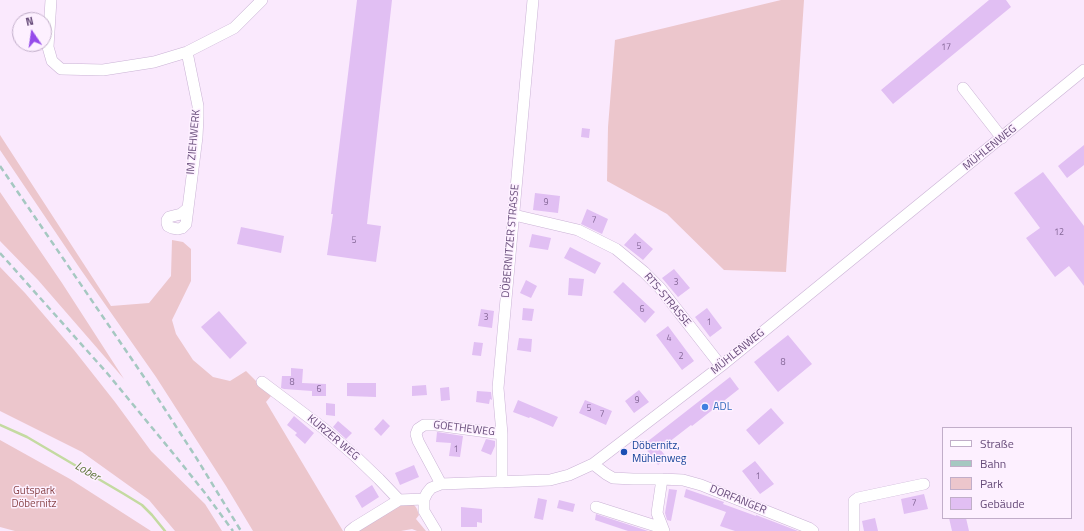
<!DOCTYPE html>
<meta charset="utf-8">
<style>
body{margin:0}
#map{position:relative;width:1084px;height:531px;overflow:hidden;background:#fae9fd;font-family:"Titillium Web",sans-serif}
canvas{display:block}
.legend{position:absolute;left:942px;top:427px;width:130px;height:92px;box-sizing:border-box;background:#fdf0ff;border:1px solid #c1aec9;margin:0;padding:5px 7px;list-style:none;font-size:12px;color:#664b79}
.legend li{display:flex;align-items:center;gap:8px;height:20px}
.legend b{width:20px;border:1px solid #c1aec9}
.north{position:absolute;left:12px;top:12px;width:40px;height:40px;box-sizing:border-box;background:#fdf0ff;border:1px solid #c1aec9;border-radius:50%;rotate:347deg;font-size:11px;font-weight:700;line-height:16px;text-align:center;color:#664b79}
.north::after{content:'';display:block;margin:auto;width:14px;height:18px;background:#954bea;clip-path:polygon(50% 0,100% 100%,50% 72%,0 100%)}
</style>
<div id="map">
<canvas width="1084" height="531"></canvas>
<ul class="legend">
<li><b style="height:5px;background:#fff"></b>Straße</li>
<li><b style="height:5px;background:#a5c8c1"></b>Bahn</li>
<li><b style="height:11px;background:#ecc6cc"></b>Park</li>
<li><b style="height:11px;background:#e1bff3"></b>Gebäude</li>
</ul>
<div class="north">N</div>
</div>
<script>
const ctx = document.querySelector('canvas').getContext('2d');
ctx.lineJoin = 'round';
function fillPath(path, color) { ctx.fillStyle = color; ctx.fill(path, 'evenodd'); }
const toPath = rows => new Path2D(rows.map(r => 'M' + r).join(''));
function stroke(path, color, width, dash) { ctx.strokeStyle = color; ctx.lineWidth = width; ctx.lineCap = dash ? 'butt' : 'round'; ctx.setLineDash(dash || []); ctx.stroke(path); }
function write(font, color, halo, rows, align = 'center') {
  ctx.font = font + ' "Titillium Web",sans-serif'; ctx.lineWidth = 3; ctx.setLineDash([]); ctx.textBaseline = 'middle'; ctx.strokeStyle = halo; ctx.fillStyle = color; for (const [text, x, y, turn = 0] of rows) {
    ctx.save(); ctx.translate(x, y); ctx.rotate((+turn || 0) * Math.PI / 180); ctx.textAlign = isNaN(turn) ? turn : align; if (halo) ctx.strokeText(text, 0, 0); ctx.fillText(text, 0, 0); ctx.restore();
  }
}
fillPath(toPath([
 [781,0,804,0,786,272,724,270,667,214,607,181,608,127,615,40],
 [0,135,111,306,149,303,171,276,172,240,183,242,191,249,191,281,172,320,176,334,193,360,213,377,230,381,246,371,271,396,266,402,343,531,253,531,226,486,156,377,81,270,0,150],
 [0,192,62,283,124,379,38,280,0,241],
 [0,267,25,293,74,350,115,402,151,451,205,504,222,531,175,531,149,500,82,452,0,411],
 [0,440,70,479,151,531,15,531,0,527],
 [411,503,415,506,417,509,419,515,416,519,426,531,417,531,412,529,401,531,357,531,397,505]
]), '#ecc6cc');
stroke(toPath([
 [0,425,27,437,124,494,142,505,152,515,165,531]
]), '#c4daa1', 2.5);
fillPath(toPath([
 [357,0,392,0,367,224,381,226,376,262,327,255,333,214,331,214],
 [989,0,1006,0,1011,7,893,104,881,90],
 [582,128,590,129,589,138,581,137],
 [1084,145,1084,165,1067,178,1058,166],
 [1043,172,1084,226,1084,286,1069,266,1055,277,1026,238,1040,228,1014,193],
 [535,193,560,196,558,213,533,210],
 [587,209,608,219,602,234,581,224],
 [241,227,284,236,281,253,237,244],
 [635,233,653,249,643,260,624,245],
 [532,234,551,238,548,250,529,247],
 [570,247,601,263,595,274,564,258],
 [674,269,690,288,678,297,662,278],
 [569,278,584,279,582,296,568,295],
 [526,280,537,286,531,298,520,293],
 [623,282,655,312,645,323,613,292],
 [523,308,534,309,532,321,522,320],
 [707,308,722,328,710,337,695,317],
 [481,309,494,311,492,328,478,326],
 [219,311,247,343,230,359,201,327],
 [668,326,694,361,682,370,656,335],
 [788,335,812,364,778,392,754,362],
 [519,338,532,339,531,352,517,350],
 [474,342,483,343,481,356,472,355],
 [291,368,303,369,302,383,326,384,326,396,312,396,312,391,284,389,281,388,282,376,291,376],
 [730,377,739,389,692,426,691,425,660,449,667,458,658,465,643,445],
 [347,383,376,383,376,397,347,396],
 [426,385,427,395,412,396,412,386],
 [449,387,450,400,441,401,440,388],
 [639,390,649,402,634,413,625,401],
 [477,391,491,392,492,400,490,399,489,404,476,402],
 [518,400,558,417,553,427,530,417,529,418,513,412],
 [585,400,612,411,606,425,579,413],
 [326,403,335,404,335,416,326,415],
 [771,408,784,423,759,445,746,430],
 [294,416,314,433,305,444,295,435,297,433,287,425],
 [383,419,390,426,381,436,374,429],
 [338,421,352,433,346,439,333,427],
 [437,432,463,436,460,457,449,456,451,443,436,442],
 [486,439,495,441,495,446,491,455,481,451],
 [755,461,774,484,760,494,742,471],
 [414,465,419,477,400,485,395,473],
 [372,485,379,497,362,508,355,496],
 [669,489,677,490,671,521,667,520,665,513],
 [686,489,724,502,723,504,756,516,756,515,798,531,735,531,720,526,726,512,684,497],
 [924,494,928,509,904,514,901,499],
 [538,498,547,500,543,520,534,518],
 [559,500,575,504,573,512,557,508],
 [461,507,482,509,482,523,477,522,477,527,461,527],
 [596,514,648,531,628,531,595,520],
 [875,518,878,531,864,531,862,521],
 [949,518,966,518,969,531,952,531]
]), '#e1bff3');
const minor = toPath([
 [51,0,48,47,52,61,61,69,103,70,154,62,187,52,234,28,262,0],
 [187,52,198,106,198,117,197,137,186,224,182,228,178,229,172,228,168,226,167,223,167,220,169,217,181,214,187,209],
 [963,88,1002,138],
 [514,215,578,230,616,249,644,272,660,288,721,366],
 [262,382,323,428,354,455,379,479,399,500],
 [593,464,606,474,613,478,633,479,662,479,683,480,701,485,809,528,813,531],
 [662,479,657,513,664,531],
 [502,482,502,434,498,388,533,0],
 [441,484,418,441,416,434,418,429,424,425,436,425,502,434],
 [596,507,662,528],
 [350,531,355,527,399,500,424,499],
 [436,531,424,511,424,499,427,493,431,488,441,484,550,480,569,475,593,464,721,366,1084,70],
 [854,531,854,501,858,498,924,484]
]);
stroke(minor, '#cab3d5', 12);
stroke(minor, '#fff', 11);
stroke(toPath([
 [0,166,146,380,197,459,241,531],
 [0,253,107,373,177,458,205,493,233,531]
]), '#a5c8c1', 2.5, [6, 4]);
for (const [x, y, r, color] of [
 [705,407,4,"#3f7fe0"],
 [624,452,4,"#1a4fb4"]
]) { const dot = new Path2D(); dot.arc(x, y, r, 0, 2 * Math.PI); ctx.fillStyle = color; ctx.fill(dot); stroke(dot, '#fdf0ff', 1.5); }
write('9px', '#856898', null, [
 ["17",946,48],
 ["9",546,203],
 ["7",594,221],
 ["12",1059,233],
 ["5",354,241],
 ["5",639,247],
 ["3",676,283],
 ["6",642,310],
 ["3",486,318],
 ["1",709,323],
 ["4",669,339],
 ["2",681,357],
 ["8",783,363],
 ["8",292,383],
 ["6",319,390],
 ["9",637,401],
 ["5",589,409],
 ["7",602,415],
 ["1",456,450],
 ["1",758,477],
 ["7",914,504]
]);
write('11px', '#664b79', '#fdf0ff', [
 ["IM ZIEHWERK",194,142,-85],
 ["MÜHLENWEG",990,148,-39],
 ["DÖBERNITZER STRASSE",511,241,-85],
 ["RTS-STRASSE",667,300,50],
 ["MÜHLENWEG",738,352,-39],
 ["GOETHEWEG",464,429,7],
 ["KURZER WEG",333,438,40],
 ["DORFANGER",738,500,22]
]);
write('11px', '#366cbe', '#fdf0ff', [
 ["ADL",713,407]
], 'left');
write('11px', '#164399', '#fdf0ff', [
 ["Döbernitz,",632,446],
 ["Mühlenweg",632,459]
], 'left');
write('11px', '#8b474b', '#fdf0ff', [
 ["Gutspark",34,491],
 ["Döbernitz",34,504]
]);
write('italic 12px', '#5e763a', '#fdf0ff', [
 ["Lober",87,472,30]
]);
</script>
